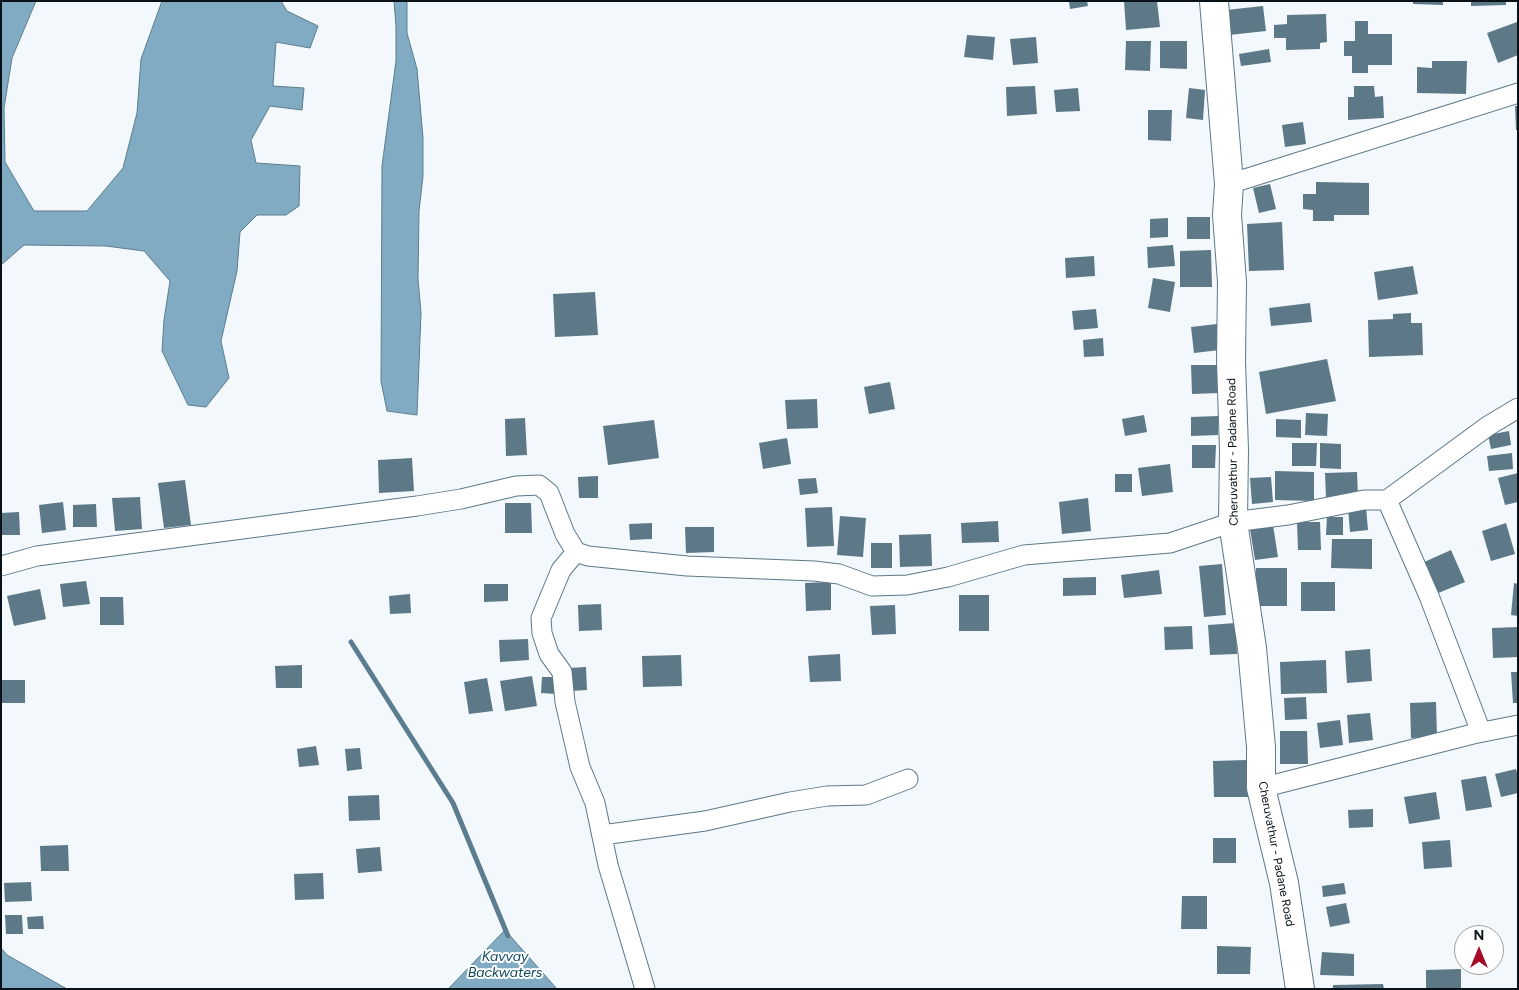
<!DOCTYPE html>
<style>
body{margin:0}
#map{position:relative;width:1519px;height:990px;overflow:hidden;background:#f2f8fb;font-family:Figtree,sans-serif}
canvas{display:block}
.frame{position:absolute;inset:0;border:2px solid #081218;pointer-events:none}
.north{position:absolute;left:1454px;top:925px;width:50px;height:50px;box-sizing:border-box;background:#fff;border:1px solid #9ca0a3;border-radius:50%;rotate:0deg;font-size:14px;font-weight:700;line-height:20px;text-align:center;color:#081218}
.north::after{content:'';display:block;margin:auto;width:18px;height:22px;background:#a50a26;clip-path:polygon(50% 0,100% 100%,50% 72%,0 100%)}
</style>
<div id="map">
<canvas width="1519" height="990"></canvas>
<div class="frame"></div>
<div class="north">N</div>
</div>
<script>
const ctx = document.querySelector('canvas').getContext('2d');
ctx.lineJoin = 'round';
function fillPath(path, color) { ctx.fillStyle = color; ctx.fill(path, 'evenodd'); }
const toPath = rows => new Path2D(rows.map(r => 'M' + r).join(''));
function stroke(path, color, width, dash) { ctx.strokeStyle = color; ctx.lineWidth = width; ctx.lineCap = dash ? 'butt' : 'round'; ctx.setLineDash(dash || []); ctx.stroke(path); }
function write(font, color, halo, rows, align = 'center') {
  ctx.font = font + ' Figtree,sans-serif'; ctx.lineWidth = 4; ctx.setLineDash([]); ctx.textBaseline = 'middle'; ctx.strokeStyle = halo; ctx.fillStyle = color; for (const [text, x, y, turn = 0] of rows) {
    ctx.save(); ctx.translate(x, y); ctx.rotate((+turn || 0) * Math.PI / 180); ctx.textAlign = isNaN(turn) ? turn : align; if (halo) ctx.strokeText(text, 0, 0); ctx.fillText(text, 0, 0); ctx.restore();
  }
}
const water = toPath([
 [1,1,36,1,12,58,4,108,5,162,34,211,87,211,123,168,137,113,141,59,162,1,281,1,287,11,318,26,310,48,276,42,273,86,304,88,302,110,270,106,251,140,256,163,300,166,299,206,286,215,257,215,240,232,237,271,221,341,229,378,206,407,188,405,162,351,164,320,170,281,144,251,106,246,24,245,1,265,1,1],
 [394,1,407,1,407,33,417,69,423,138,423,176,419,211,418,279,421,313,417,415,387,411,381,381,382,166,396,61,396,26,394,1],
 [505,930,557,989,448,989,505,930],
 [1,948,7,955,67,989,1,989,1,948]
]);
fillPath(water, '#80abc2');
stroke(water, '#5c7d8f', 1);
stroke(toPath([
 [351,642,453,803,508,936]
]), '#5c7d8f', 5);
fillPath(toPath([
 [1069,1,1087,1,1088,6,1070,9],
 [1124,1,1157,1,1160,27,1126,30],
 [1413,1,1443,1,1443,5,1413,4],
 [1471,1,1506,1,1506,5,1471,6],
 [1263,6,1266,31,1229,35,1226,10],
 [1326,14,1327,42,1320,43,1320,49,1286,50,1286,38,1274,38,1274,25,1287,24,1287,15],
 [1355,21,1368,21,1368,34,1392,34,1392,65,1368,65,1368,73,1352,73,1352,56,1344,56,1344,41,1355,41],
 [1517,22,1518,55,1498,63,1487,33],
 [967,35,995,37,993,60,964,57],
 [1036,37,1038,63,1013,65,1010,39],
 [1126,41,1151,41,1150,71,1125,70],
 [1160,41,1187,41,1187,69,1160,68],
 [1269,49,1271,62,1241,66,1239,54],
 [1432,61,1467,61,1466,94,1417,93,1417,67,1432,68],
 [1035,86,1037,114,1007,116,1006,87],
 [1354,86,1374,86,1375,97,1383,96,1384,118,1348,120,1348,97,1354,97],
 [1078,88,1080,111,1056,112,1054,90],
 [1189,88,1205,90,1203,120,1186,118],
 [1515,106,1518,106,1518,130,1516,130],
 [1148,110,1172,110,1171,141,1148,140],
 [1303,122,1306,144,1285,147,1282,125],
 [1316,182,1369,183,1369,215,1334,215,1334,221,1313,221,1313,210,1303,209,1303,194,1316,194],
 [1270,184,1276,209,1259,213,1253,188],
 [1187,217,1210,217,1210,239,1187,239],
 [1168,218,1168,237,1150,238,1150,219],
 [1282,222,1284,270,1249,271,1247,224],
 [1173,245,1175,266,1148,268,1147,247],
 [1211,250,1212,287,1180,287,1180,251],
 [1094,256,1095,276,1066,278,1065,258],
 [1413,266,1418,294,1378,300,1374,272],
 [1153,278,1175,282,1170,312,1148,308],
 [595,292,598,335,555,337,553,294],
 [1310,303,1312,322,1271,326,1269,308],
 [1096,309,1098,328,1074,330,1072,311],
 [1411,313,1411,323,1422,323,1423,355,1369,357,1368,320,1393,319,1393,314],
 [1217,324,1220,350,1194,353,1191,327],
 [1103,338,1104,356,1084,357,1083,340],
 [1327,359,1336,401,1266,414,1259,372],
 [1191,365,1218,365,1219,393,1192,394],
 [890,382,895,409,869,414,864,387],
 [817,399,818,428,787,429,785,400],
 [1306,413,1328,414,1327,436,1305,435],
 [1144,415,1147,432,1125,436,1122,419],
 [1218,416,1218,435,1191,436,1191,417],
 [525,418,527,455,506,456,505,419],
 [1276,419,1301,420,1301,438,1276,437],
 [654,420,659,458,608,465,603,426],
 [1509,431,1511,445,1491,449,1488,435],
 [787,438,791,464,763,469,759,443],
 [1292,443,1317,443,1316,466,1292,466],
 [1320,443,1341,444,1341,469,1320,468],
 [1192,445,1216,445,1215,468,1192,468],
 [1512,453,1513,469,1489,471,1487,456],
 [412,458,414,491,379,493,378,460],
 [1170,464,1173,492,1142,496,1138,468],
 [1275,471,1314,472,1314,501,1275,500],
 [1357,472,1358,497,1326,498,1325,473],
 [1518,473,1518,502,1505,505,1498,478],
 [1115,474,1132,474,1132,492,1115,492],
 [598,476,598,498,579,498,578,477],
 [1271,477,1273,502,1252,504,1250,478],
 [816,478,818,493,800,495,798,479],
 [185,480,191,525,164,528,158,483],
 [140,497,142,529,115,531,112,498],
 [1088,498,1091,531,1062,534,1059,502],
 [63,502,66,530,42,533,39,505],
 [505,503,531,503,532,533,505,533],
 [96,504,97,527,73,527,73,505],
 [832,507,834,546,807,547,805,508],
 [1366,507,1368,530,1350,532,1348,508],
 [19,512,20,535,1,535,1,513],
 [840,516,866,518,863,557,837,555],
 [1327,517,1343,517,1343,535,1326,535],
 [998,521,999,542,962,543,961,523],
 [1297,522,1320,522,1321,550,1298,550],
 [652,523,652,539,630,540,629,524],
 [1506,523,1515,554,1491,561,1482,531],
 [1273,525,1278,557,1255,560,1250,529],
 [685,527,714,527,714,552,686,553],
 [931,534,932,566,900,567,899,535],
 [1332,539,1372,539,1372,569,1331,568],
 [871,543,892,543,892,568,871,568],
 [1451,550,1465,582,1436,594,1422,563],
 [1222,564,1226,615,1204,617,1199,566],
 [1256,568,1287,568,1287,606,1256,606],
 [1159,570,1162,594,1124,598,1121,575],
 [1096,577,1096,595,1063,596,1063,578],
 [86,581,90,604,63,607,60,584],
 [831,582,831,610,806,611,805,583],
 [1301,582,1335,582,1335,611,1301,611],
 [1514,583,1518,584,1518,616,1511,615],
 [484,584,508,584,508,601,484,602],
 [40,589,46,619,14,626,7,596],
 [410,594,411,613,390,614,389,596],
 [959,595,989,595,989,631,959,631],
 [100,597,123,597,124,625,100,625],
 [601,604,602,630,579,631,578,605],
 [895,605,896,634,872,635,870,606],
 [1236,623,1237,654,1210,655,1208,625],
 [1192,626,1193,649,1165,650,1164,627],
 [1518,627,1518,657,1493,658,1492,628],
 [528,639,529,660,500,662,499,640],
 [1370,649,1372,681,1347,683,1345,651],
 [840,654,841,681,810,682,808,656],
 [681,655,682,686,643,687,642,656],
 [1326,660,1327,693,1281,694,1280,662],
 [302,665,302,688,276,688,275,666],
 [586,667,587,690,570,691,569,668],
 [1511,672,1518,672,1518,703,1513,703],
 [532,676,537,706,505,711,500,681],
 [542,677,557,677,556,694,541,693],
 [487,678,493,711,469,714,464,682],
 [1,680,25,680,25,703,1,703],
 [1306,697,1307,719,1285,720,1284,698],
 [1436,702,1437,737,1411,738,1410,703],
 [1370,713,1373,740,1349,743,1347,715],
 [1340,720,1343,745,1320,748,1317,723],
 [1280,731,1307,731,1308,764,1280,764],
 [316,746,319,765,299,767,297,749],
 [360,748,362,769,347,771,345,749],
 [1247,760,1248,797,1214,797,1213,761],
 [1516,769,1518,776,1518,793,1501,797,1495,774],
 [1486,776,1492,807,1466,811,1461,780],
 [1436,792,1440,819,1409,824,1404,797],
 [379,795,380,820,349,821,348,796],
 [1373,809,1373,827,1349,828,1348,810],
 [1213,838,1236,838,1236,863,1213,863],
 [1450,840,1452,867,1424,869,1422,842],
 [68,845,69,871,41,871,40,846],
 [380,847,382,871,358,873,356,849],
 [323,873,324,899,295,900,294,874],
 [31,882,32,901,5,902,4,883],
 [1344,883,1346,894,1323,897,1322,886],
 [1182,896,1207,896,1207,929,1181,929],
 [1346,903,1350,923,1330,927,1326,907],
 [5,915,22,915,23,934,6,934],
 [43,916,44,929,28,929,27,917],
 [1217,946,1251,947,1250,974,1217,974],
 [1322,952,1354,954,1354,976,1320,975],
 [1461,969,1461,989,1426,989,1426,970],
 [1383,984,1384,989,1333,989,1333,985]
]), '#5d7887');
const street = toPath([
 [1229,184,1518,93],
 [1387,500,1488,426,1518,408],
 [576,552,561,570,541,618,542,633,549,654,562,672,565,702,580,767,595,803,608,865,645,989],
 [1,566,37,556,417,506,461,499,516,486,539,485,549,493,565,534,576,552,588,556,687,566,814,571,839,574,872,586,907,585,948,577,1024,555,1170,543,1233,522,1288,515,1364,500,1387,500,1429,596,1481,732],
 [1261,788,1473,734,1518,725],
 [602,835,705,821,790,802,827,796,866,795,908,779]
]);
const secondary = toPath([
 [1214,1,1229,184,1227,215,1232,282,1231,361,1234,450,1233,522,1252,648,1261,747,1261,788,1284,883,1300,989]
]);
stroke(street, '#5d7887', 21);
stroke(secondary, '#5d7887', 30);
stroke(street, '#fff', 19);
stroke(secondary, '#fff', 28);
write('12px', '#081218', '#fff', [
 ["Cheruvathur - Padane Road",1233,452,-91],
 ["Cheruvathur - Padane Road",1276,854,79]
]);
write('italic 14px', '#0d475f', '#fff', [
 ["Kavvay",505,957],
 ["Backwaters",505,973]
]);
</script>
